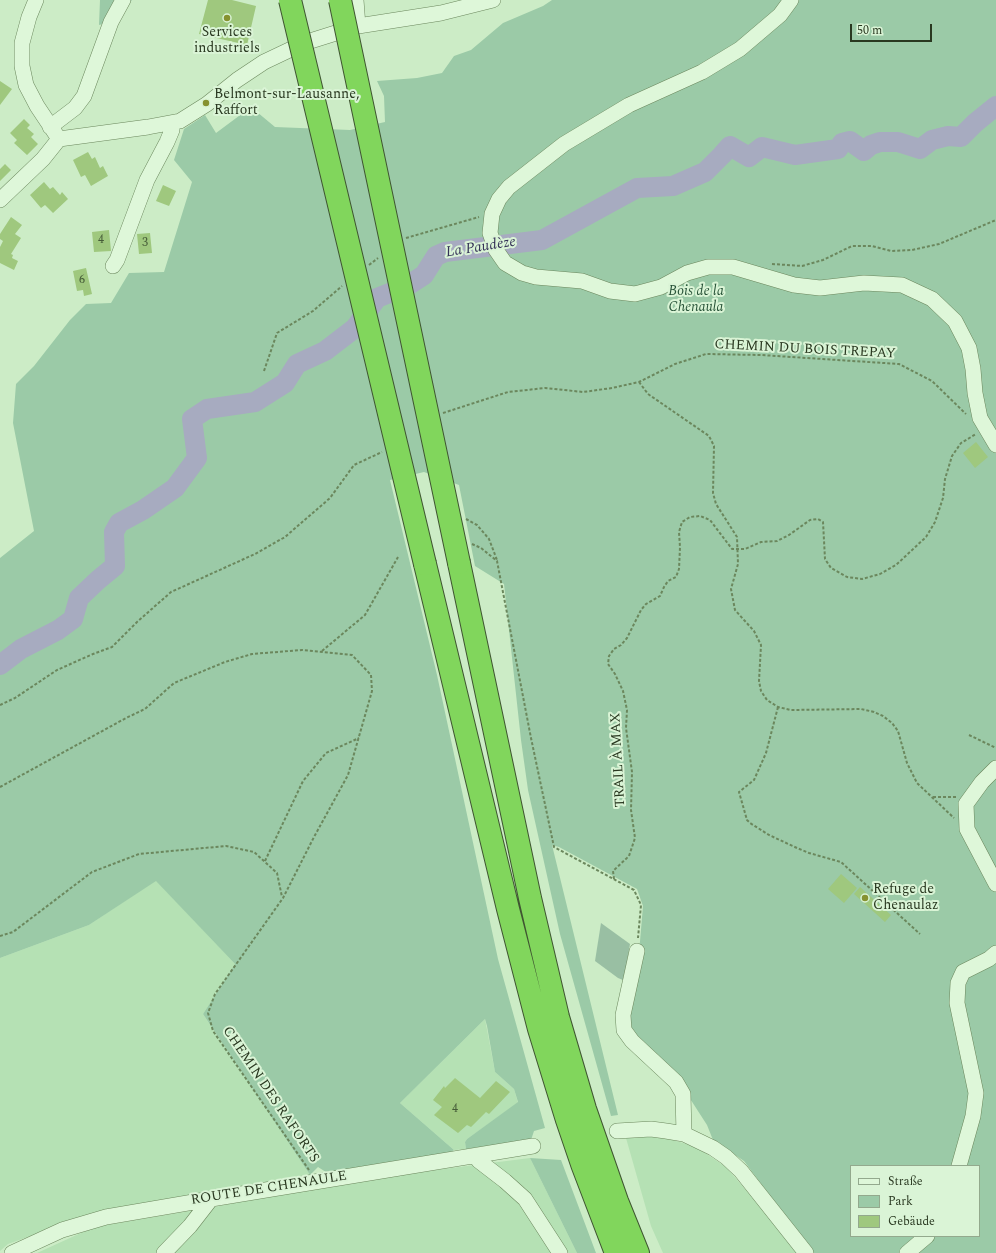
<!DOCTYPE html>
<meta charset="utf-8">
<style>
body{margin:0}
#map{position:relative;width:996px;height:1253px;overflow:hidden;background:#ccecc6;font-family:Spectral,serif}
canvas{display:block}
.legend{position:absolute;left:850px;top:1165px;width:130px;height:72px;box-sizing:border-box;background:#daf4d6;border:1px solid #93a98d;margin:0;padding:5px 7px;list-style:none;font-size:12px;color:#293820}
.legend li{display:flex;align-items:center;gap:8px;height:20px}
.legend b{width:20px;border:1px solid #93a98d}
.scale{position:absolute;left:850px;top:24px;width:82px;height:18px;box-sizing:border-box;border:2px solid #293820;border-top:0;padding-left:5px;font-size:12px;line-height:14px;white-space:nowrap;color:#293820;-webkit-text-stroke:3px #daf4d6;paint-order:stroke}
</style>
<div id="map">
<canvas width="996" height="1253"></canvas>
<ul class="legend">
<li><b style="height:5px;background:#def7d9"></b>Straße</li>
<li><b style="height:11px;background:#9bcaa7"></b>Park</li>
<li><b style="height:11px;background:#9fc87e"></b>Gebäude</li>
</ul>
<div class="scale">50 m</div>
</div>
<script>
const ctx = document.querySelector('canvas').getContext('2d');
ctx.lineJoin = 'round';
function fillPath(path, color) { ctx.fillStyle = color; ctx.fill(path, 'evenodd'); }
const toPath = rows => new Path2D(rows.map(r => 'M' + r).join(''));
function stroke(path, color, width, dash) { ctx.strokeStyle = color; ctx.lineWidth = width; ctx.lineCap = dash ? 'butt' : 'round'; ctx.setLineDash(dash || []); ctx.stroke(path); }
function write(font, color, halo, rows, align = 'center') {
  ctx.font = font + ' Spectral,serif'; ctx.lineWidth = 4; ctx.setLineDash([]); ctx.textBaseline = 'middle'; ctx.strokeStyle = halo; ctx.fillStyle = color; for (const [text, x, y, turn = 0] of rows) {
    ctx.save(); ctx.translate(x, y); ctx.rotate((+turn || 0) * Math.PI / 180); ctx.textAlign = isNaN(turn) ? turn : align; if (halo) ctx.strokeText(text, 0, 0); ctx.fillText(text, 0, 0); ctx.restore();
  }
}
fillPath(toPath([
 [156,880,235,964,203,1014,310,1175,90,1215,8,1244,0,1251,0,958,89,925],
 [485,1019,495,1072,514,1089,518,1103,467,1139,465,1142,466,1149,454,1150,400,1103],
 [660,1136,696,1147,726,1167,756,1202,797,1253,663,1253,651,1226,626,1138],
 [530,1158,577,1253,37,1253,94,1227,214,1207,357,1180]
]), '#b5e1b4');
fillPath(toPath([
 [100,0,132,0,116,20,99,25],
 [552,0,996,0,996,1253,813,1253,744,1161,713,1140,707,1125,678,1080,626,1026,639,953,643,906,637,889,559,847,552,845,618,1115,611,1116,560,934,528,790,521,740,504,584,475,566,459,485,424,472,390,480,437,675,498,959,545,1128,534,1131,531,1140,466,1149,465,1142,467,1139,518,1102,514,1089,495,1072,487,1026,485,1019,400,1103,454,1150,450,1153,329,1174,318,1167,310,1175,203,1014,235,964,156,881,89,925,0,958,0,558,34,531,13,423,16,384,34,366,70,320,86,304,111,303,129,273,164,272,192,182,174,160,184,129,205,115,216,133,251,107,275,127,350,130,385,122,384,96,377,81,417,78,442,73,454,56,471,50,503,23,543,6],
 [851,1166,979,1166,979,1236,851,1236],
 [530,1158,561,1160,596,1253,577,1253]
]), '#9bcaa7');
fillPath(toPath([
 [601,923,630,944,626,968,623,980,618,978,595,961]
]), '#99bfa3');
stroke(toPath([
 [0,665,21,649,58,630,73,619,79,598,98,580,115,566,114,532,119,523,143,510,175,488,197,458,192,419,207,409,255,402,285,383,297,364,325,351,355,328,377,298,407,286,424,275,436,256,445,252,542,240,637,188,673,186,705,172,722,155,730,146,749,157,762,147,795,155,838,149,842,143,850,141,864,151,871,145,880,142,898,142,920,149,932,140,948,136,961,137,975,123,996,106]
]), '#a7abc0', 20);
fillPath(toPath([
 [208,0,232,0,256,6,247,45,199,34],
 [0,81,12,89,0,105],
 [24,119,30,125,27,128,34,134,31,137,38,144,27,155,14,143,17,140,10,133],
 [88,152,92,159,95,157,100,168,103,166,108,176,91,186,85,175,81,177,73,160],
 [5,164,11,170,0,181,0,169],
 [44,182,50,189,53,187,60,195,62,192,68,199,53,213,45,205,41,208,30,195],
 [163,185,176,191,169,206,156,201],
 [11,217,22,225,15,234,21,238,11,254,13,255,12,258,18,261,14,270,0,263,0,247,3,241,0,239,0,234],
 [109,230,111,251,94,252,92,232],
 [150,233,152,253,139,254,137,234],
 [86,268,92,294,84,296,83,290,77,291,73,271],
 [976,442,988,457,975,468,963,453],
 [841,874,857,888,844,903,828,889],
 [860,887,891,915,885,922,854,894],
 [455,1078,480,1098,496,1081,510,1092,489,1114,486,1112,471,1127,467,1125,458,1133,434,1115,442,1107,433,1100,444,1086,445,1088]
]), '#9fc87e');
const minor = toPath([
 [36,0,29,17,22,43,22,66,26,85,37,106,59,139],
 [356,0,358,26],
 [791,0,780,15,740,49,702,72,629,105,564,144,509,187,499,199,492,214,490,233,496,250,505,263,522,273,536,277,582,281,610,291,635,294,661,287,687,273,708,267,733,267,794,285,820,288,864,283,902,285,932,299,955,321,969,348,973,369,975,393,980,418,996,445],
 [50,127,75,108,84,96,111,22,123,0],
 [59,139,148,127,180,121,207,104,237,80,264,62,304,43,358,26,441,13,493,0],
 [0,200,43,159,59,139],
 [113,266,117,260,147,180,167,142,172,130,172,123],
 [996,768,982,782,966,804,967,829,996,884],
 [637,951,623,1015,624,1030,632,1041,676,1082,683,1094,684,1134],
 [617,1131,651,1129,666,1131,684,1134,713,1148,726,1157,741,1171,806,1253],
 [475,1156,479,1161,505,1181,525,1199,560,1253],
 [959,1166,973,1116,976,1093,957,1003,958,983,963,972,989,959,996,953],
 [12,1253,62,1230,106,1217,211,1199,533,1146],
 [164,1253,190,1226,211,1199],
 [907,1253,927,1236]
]);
const highway = toPath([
 [459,563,530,898,558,1017,585,1109,617,1201,638,1253],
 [425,564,508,909,539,1029,567,1120,582,1164,616,1253]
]);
stroke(minor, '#6b875d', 16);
stroke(highway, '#3f5531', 24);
stroke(toPath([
 [406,238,479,217],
 [772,264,802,266,823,260,852,246,872,246,891,251,912,250,939,244,996,220],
 [369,265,378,258],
 [264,371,277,333,313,311,342,286],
 [639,382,648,394,709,436,714,446,713,493,716,504,737,537,738,564,731,589,735,610,754,631,761,645,759,681,761,691,767,700,778,707,791,710,861,709,874,712,883,716,892,723,898,731,907,763,917,783,954,818],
 [443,413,508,392,545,388,583,392,612,388,639,382,675,364,706,354,761,355,899,364,932,381,966,414],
 [466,519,477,525,489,539,497,560],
 [472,544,481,548,497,561,531,738,554,847,634,890,641,905,638,938],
 [322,651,365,615,398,557],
 [0,705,15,698,57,670,93,654,112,647,137,622,171,592,255,554,285,537,330,498,354,465,382,452],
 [778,707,766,753,754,780,739,792,747,820,750,823,769,835,797,848,809,853,841,862,920,934],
 [969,735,996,748],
 [0,787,126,718,145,709,174,683,225,662,252,654,302,650,352,655,371,675,372,691,348,775,314,837,283,898,215,994,208,1013,213,1031,309,1170],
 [933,797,957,797],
 [265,861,303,781,326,753,359,738],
 [614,879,613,871,629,856,635,838,631,810,632,772,626,728,627,710,623,691,615,674,608,664,609,656,614,649,621,645,627,638,641,610,646,604,660,596,664,587,668,581,676,577,679,569,680,547,679,532,682,522,690,517,700,516,710,520,732,549,745,549,761,542,777,541,789,535,810,520,818,519,823,522,825,559,831,568,847,577,862,579,880,574,896,565,926,537,935,522,943,498,945,479,952,456,961,443,976,434],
 [0,936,13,932,92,872,139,854,226,846,254,852,277,873,282,897]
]), '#6b875d', 2, [3, 2]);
stroke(minor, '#def7d9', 15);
stroke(highway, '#81d65c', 22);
const highwayBridge = toPath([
 [290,0,425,564],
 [340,0,459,563]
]);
stroke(highwayBridge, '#3f5531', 24, []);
stroke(highwayBridge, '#81d65c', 22);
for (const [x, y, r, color] of [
 [227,18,4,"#869230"],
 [206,103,4,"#869230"],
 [865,898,4,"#869230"]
]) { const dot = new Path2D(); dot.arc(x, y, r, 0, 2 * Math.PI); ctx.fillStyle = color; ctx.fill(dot); stroke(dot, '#daf4d6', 1.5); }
write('12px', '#465c38', null, [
 ["4",101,241],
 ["3",145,244],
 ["6",82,281],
 ["4",455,1110]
]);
write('14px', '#293820', '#daf4d6', [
 ["Services",227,33,"center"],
 ["industriels",227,49,"center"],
 ["Belmont-sur-Lausanne,",214,95],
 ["Raffort",214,111],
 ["Refuge de",873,890],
 ["Chenaulaz",873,906]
], 'left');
write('italic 14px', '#285338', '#daf4d6', [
 ["Bois de la",696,292],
 ["Chenaula",696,308]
]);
write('14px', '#293820', '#daf4d6', [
 ["CHEMIN DU BOIS TREPAY",805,350,3],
 ["TRAIL À MAX",619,760,-93],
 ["CHEMIN DES RAFORTS",270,1095,56],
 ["ROUTE DE CHENAULE",269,1189,-9]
]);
write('italic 15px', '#333056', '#daf4d6', [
 ["La Paudèze",481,248,-9]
]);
</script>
